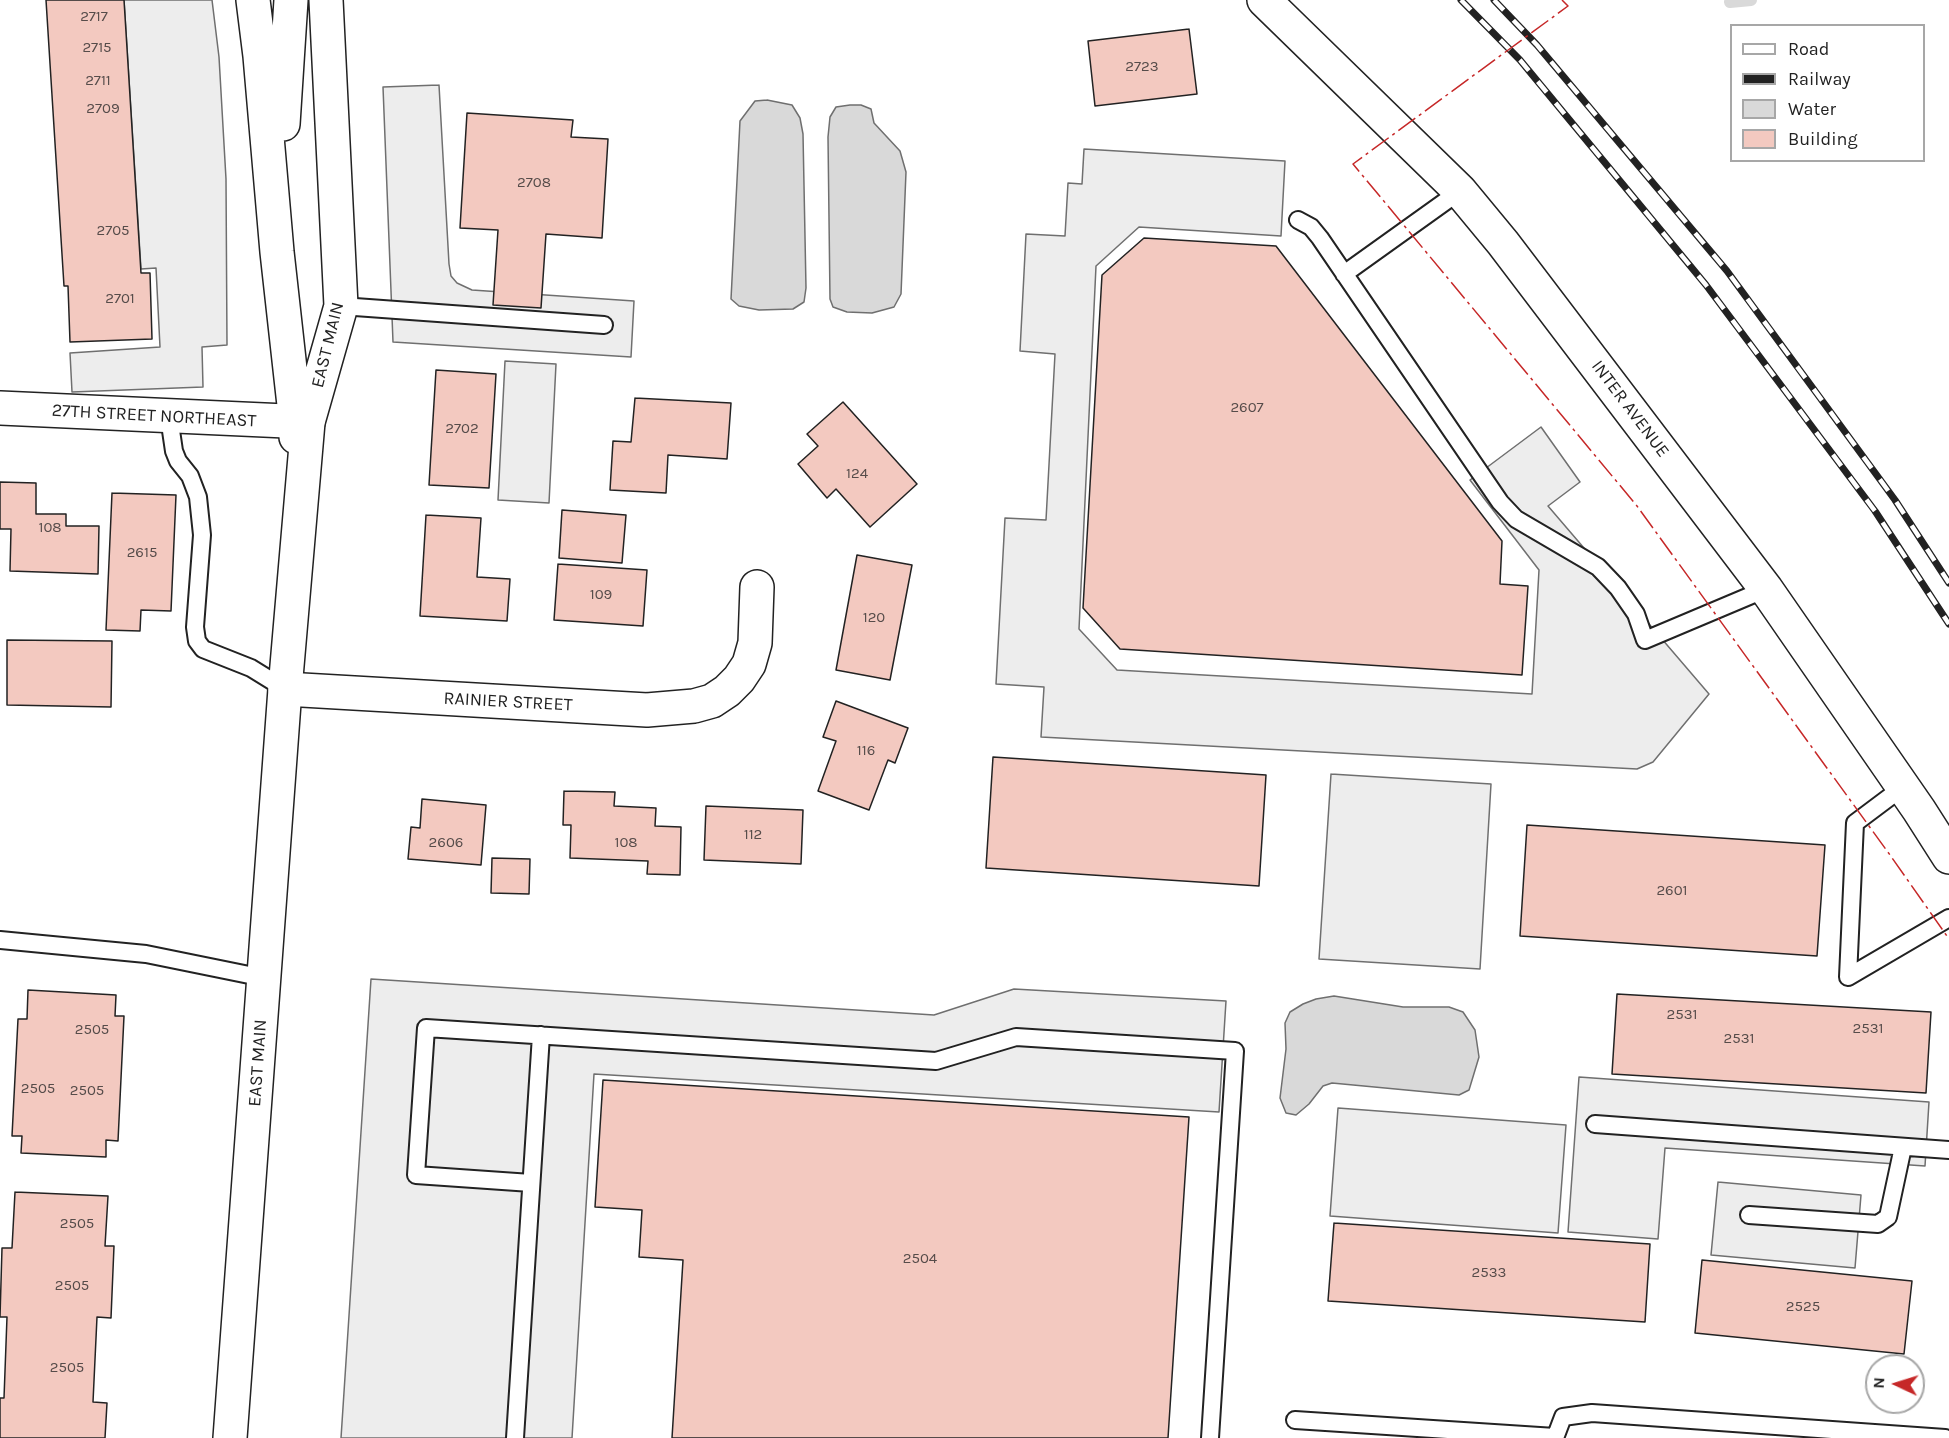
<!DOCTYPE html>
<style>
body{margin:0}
#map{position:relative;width:1949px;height:1438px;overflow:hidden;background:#fff;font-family:Karla,sans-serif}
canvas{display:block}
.legend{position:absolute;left:1730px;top:24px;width:195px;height:138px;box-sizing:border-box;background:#fff;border:2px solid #a7a7a7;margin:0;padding:8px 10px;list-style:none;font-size:18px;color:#222}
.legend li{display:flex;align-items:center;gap:12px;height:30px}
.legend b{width:30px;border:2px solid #a7a7a7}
.north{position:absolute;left:1865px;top:1354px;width:60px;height:60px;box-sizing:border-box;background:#fff;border:2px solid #a7a7a7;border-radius:50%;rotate:274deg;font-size:16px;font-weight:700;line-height:24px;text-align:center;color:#222}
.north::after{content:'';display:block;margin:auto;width:21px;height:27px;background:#c62828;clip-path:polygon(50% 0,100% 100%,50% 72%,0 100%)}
</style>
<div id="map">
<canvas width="1949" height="1438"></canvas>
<ul class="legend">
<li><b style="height:8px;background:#fff"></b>Road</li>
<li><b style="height:8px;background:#222"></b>Railway</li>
<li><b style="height:16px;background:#d9d9d9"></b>Water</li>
<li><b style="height:16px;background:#f3c9c0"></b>Building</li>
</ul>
<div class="north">N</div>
</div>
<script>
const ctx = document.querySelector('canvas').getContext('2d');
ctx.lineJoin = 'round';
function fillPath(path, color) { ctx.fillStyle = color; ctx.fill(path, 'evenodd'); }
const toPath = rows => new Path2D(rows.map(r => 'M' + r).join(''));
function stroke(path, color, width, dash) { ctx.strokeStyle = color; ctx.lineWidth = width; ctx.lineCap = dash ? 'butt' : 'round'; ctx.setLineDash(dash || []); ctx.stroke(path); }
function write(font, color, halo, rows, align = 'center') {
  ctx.font = font + ' Karla,sans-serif'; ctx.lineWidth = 4.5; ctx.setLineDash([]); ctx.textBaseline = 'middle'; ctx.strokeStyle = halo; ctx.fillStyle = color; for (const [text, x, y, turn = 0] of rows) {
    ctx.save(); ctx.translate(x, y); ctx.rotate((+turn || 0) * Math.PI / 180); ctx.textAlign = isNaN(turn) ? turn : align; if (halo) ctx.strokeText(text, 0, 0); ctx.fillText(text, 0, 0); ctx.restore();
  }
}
const parking = toPath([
 [124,0,212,0,219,57,226,179,227,345,202,347,203,387,72,392,70,353,160,347,156,268,141,269,124,0],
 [439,85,449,264,451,276,457,283,472,290,634,301,631,357,393,342,383,87,439,85],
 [1084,149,1285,161,1281,236,1139,227,1096,266,1079,629,1117,670,1532,694,1539,570,1470,480,1541,427,1580,482,1548,506,1709,694,1653,762,1637,769,1041,737,1044,687,996,684,1005,518,1046,520,1055,354,1020,351,1026,234,1065,236,1068,183,1082,184,1084,149],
 [505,361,556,364,549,503,498,500,505,361],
 [1331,774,1491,784,1480,969,1319,959,1331,774],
 [371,979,934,1015,1014,989,1226,1001,1219,1112,594,1074,572,1438,341,1438,371,979],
 [1579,1077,1929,1102,1925,1166,1665,1148,1658,1239,1568,1232,1579,1077],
 [1338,1108,1566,1125,1558,1233,1330,1216,1338,1108],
 [1718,1182,1861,1195,1855,1268,1711,1255,1718,1182]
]);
fillPath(parking, '#ededed');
stroke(parking, '#6f6f6f', 1.5);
const water = toPath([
 [767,100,792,105,800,118,803,134,806,288,804,302,793,309,759,310,739,306,731,299,740,121,755,101,767,100],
 [850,105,861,105,871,109,874,123,900,151,906,172,901,294,894,307,872,313,847,312,833,307,830,299,828,137,830,117,836,107,850,105],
 [1334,996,1403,1007,1449,1007,1463,1012,1475,1030,1479,1057,1469,1090,1459,1095,1332,1083,1323,1086,1309,1104,1296,1115,1286,1113,1280,1098,1286,1049,1285,1023,1290,1012,1303,1004,1316,999,1334,996]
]);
fillPath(water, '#d9d9d9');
stroke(water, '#6f6f6f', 1.5);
stroke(toPath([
 [1730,2,1751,0]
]), '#d9d9d9', 12);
const building = toPath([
 [46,0,124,0,141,273,150,273,152,339,70,342,68,286,64,286,46,0],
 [1189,29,1197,94,1095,106,1088,41,1189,29],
 [467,113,573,120,571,137,608,139,602,238,546,234,541,308,493,305,498,230,460,228,467,113],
 [1144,238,1276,246,1502,541,1500,584,1528,586,1522,675,1120,649,1083,608,1102,275,1144,238],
 [436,370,496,374,489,488,429,485,436,370],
 [635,398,731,403,727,459,668,455,666,493,610,490,613,441,631,442,635,398],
 [843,402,917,484,870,527,836,489,827,498,798,464,818,446,807,434,843,402],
 [0,482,36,483,36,514,66,514,66,526,99,526,98,574,10,571,11,529,0,529,0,482],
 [112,493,176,495,171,611,141,610,140,631,106,630,112,493],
 [562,510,626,515,622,563,559,558,562,510],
 [426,515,481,518,477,577,510,579,507,621,420,616,426,515],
 [857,555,912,565,890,680,836,670,857,555],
 [558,564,647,570,643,626,554,620,558,564],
 [7,640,112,641,111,707,7,705,7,640],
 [836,701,908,728,895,763,888,760,869,810,818,791,836,741,823,737,836,701],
 [993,757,1266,775,1259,886,986,868,993,757],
 [564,791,615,792,614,806,656,808,655,826,681,827,680,875,647,874,648,861,570,858,571,825,563,825,564,791],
 [422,799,486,805,481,865,408,859,411,827,420,828,422,799],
 [706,806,803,810,801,864,704,860,706,806],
 [1527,825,1825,845,1817,956,1520,936,1527,825],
 [492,858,530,859,529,894,491,893,492,858],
 [28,990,116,995,115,1016,124,1016,118,1141,106,1140,106,1157,21,1153,22,1136,12,1136,18,1019,27,1019,28,990],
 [1617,994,1931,1012,1926,1093,1612,1074,1617,994],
 [603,1080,1189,1117,1168,1438,672,1438,683,1260,639,1257,642,1210,595,1207,603,1080],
 [15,1192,108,1196,105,1246,114,1246,111,1318,97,1317,93,1402,107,1403,105,1438,0,1438,0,1398,4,1398,7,1317,0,1317,2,1248,12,1248,15,1192],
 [1334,1223,1650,1244,1645,1322,1328,1301,1334,1223],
 [1702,1260,1912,1281,1904,1354,1695,1333,1702,1260]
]);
fillPath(building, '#f3c9c0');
stroke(building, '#222', 1.5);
const lane = toPath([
 [1298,220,1311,227,1320,238,1500,502,1516,519,1598,567,1618,588,1636,614,1645,640,1766,589],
 [1344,274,1460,191],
 [341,306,604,325],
 [169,417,174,451,178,461,190,476,198,497,202,535,195,627,197,641,203,649,251,668,285,689],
 [1903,787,1855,823,1848,977,1949,918],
 [0,940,146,954,264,978],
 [1595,1124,1949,1150],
 [531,1183,416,1175,426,1028,936,1061,1016,1037,1235,1051,1210,1438],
 [1749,1215,1878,1224,1888,1217,1903,1147],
 [1295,1420,1555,1437],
 [515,1438,541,1035],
 [1555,1438,1563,1417,1592,1413,1945,1438]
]);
const street = toPath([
 [1264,0,1460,191,1503,243,1766,589,1919,810,1949,857],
 [0,408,308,422],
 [285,689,647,710,694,706,712,701,727,691,739,679,749,664,755,643,757,587]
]);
const secondary = toPath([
 [253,0,260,56,277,252,296,423,296,437],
 [283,124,291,0],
 [230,1438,285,689,308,422,341,306,326,0]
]);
stroke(lane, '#222', 20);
stroke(street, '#222', 36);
stroke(secondary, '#222', 36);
stroke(lane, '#fff', 16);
stroke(street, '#fff', 33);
stroke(secondary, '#fff', 33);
const rail = toPath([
 [1461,0,1520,60,1706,285,1875,511,1949,624],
 [1494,0,1537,45,1727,271,1895,500,1949,583]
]);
stroke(rail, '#222', 7);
stroke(rail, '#fff', 4.5, [14]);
stroke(toPath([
 [1562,0,1568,6,1353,164,1637,506,1890,855,1949,939]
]), '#c62828', 1.5, [21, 4.5, 3, 4.5]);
write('15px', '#564c4a', null, [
 ["2717",94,17],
 ["2715",97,48],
 ["2723",1142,67],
 ["2711",98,81],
 ["2709",103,109],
 ["2708",534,183],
 ["2705",113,231],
 ["2701",120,299],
 ["2607",1247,408],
 ["2702",462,429],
 ["124",857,474],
 ["108",50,528],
 ["2615",142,553],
 ["109",601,595],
 ["120",874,618],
 ["116",866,751],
 ["112",753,835],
 ["2606",446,843],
 ["108",626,843],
 ["2601",1672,891],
 ["2531",1682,1015],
 ["2531",1868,1029],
 ["2505",92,1030],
 ["2531",1739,1039],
 ["2505",38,1089],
 ["2505",87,1091],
 ["2505",77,1224],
 ["2504",920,1259],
 ["2533",1489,1273],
 ["2505",72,1286],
 ["2525",1803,1307],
 ["2505",67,1368]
]);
write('18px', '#222', '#fff', [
 ["EAST MAIN",328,345,-76],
 ["INTER AVENUE",1630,409,53],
 ["27TH STREET NORTHEAST",154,416,3],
 ["RAINIER STREET",508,702,3],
 ["EAST MAIN",258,1063,-86]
]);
</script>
